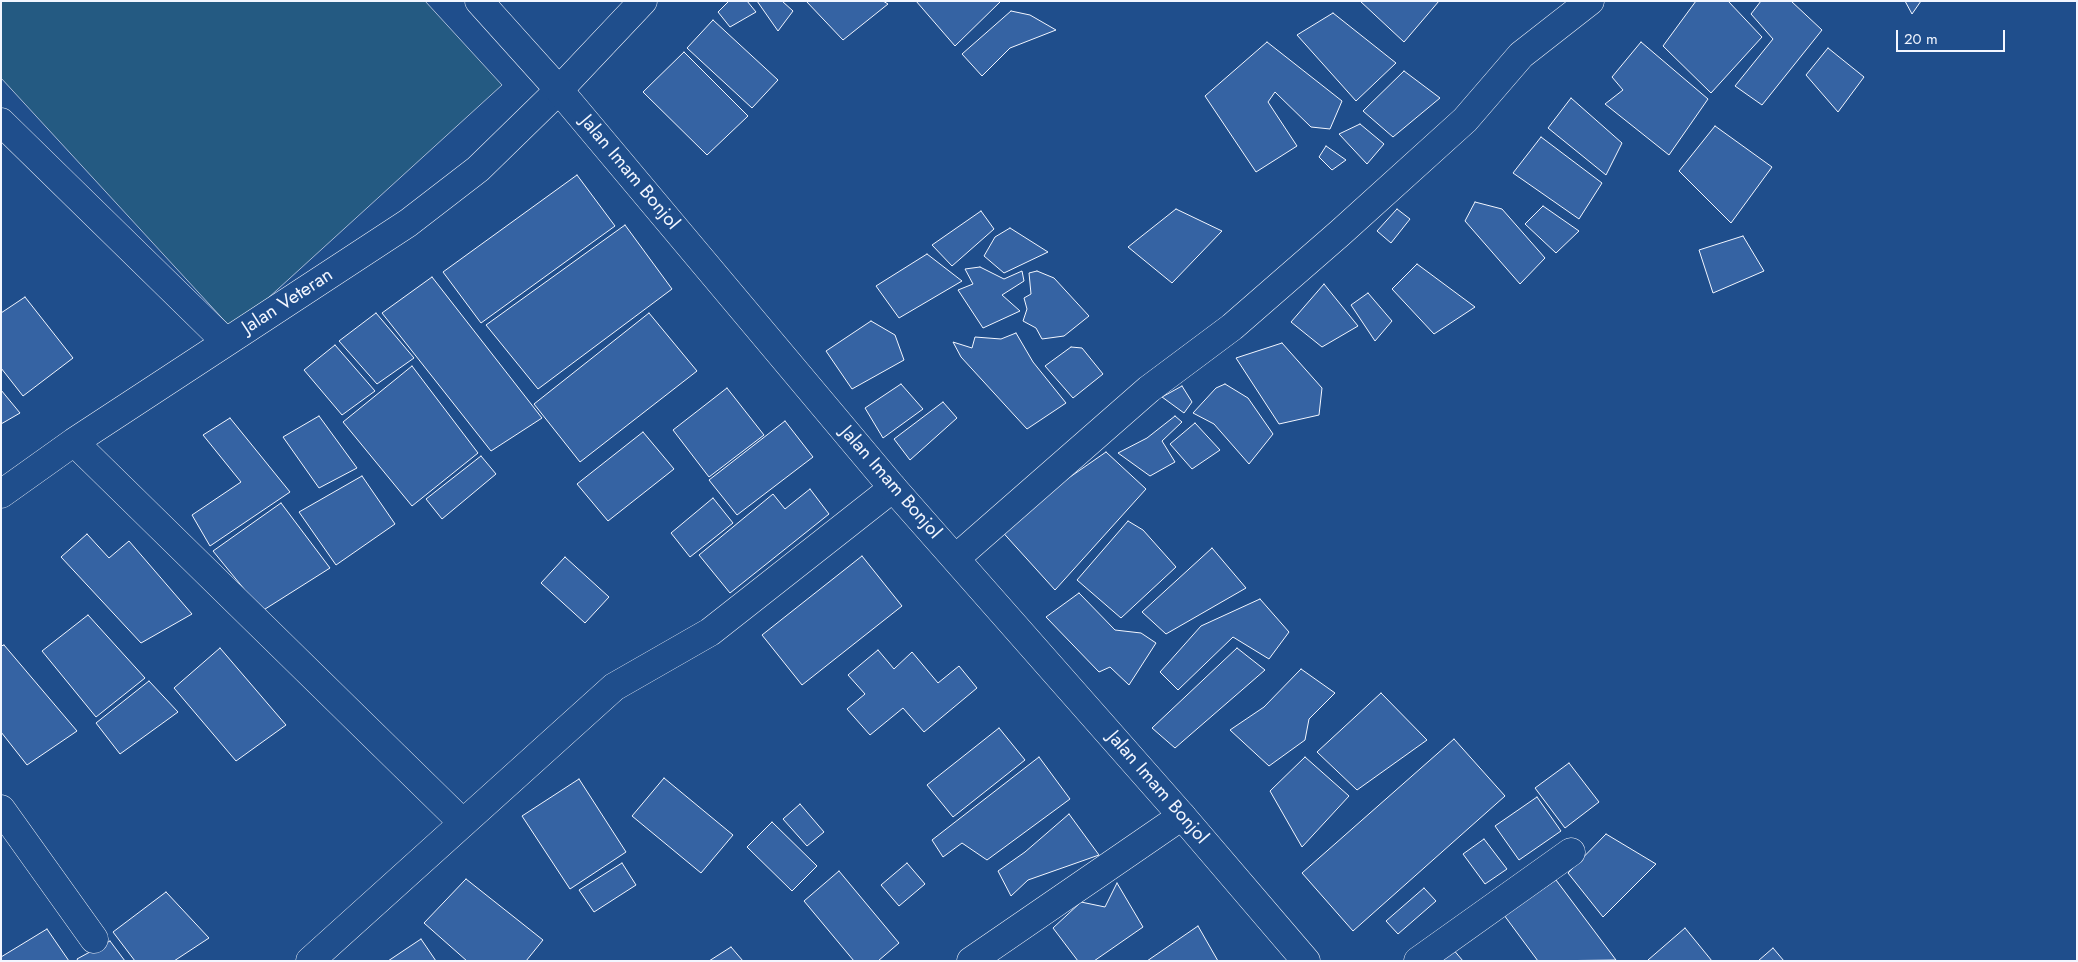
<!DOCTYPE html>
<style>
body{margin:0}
#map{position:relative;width:2078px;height:962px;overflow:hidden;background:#1f4e8c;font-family:Jost,sans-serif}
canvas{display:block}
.frame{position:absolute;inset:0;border:2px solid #f2f6ff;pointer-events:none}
.scale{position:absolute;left:1896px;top:30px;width:109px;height:22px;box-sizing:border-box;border:2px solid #f2f6ff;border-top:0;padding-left:6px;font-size:15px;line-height:18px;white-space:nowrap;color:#f2f6ff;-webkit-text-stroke:4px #1f4e8c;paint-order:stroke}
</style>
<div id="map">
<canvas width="2078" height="962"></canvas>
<div class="frame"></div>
<div class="scale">20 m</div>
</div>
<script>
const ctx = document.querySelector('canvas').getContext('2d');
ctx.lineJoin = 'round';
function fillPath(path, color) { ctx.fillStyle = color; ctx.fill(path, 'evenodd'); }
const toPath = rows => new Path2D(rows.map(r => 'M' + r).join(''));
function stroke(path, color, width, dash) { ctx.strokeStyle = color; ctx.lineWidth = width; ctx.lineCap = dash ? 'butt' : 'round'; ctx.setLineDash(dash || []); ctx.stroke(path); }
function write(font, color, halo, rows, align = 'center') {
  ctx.font = font + ' Jost,sans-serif'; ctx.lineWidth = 4; ctx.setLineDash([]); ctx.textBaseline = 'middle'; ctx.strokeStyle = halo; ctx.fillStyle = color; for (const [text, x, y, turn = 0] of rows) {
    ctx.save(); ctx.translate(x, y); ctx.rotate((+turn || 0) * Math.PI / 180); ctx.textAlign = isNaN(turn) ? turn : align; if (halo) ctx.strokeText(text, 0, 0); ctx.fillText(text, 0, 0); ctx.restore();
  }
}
const green = toPath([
 [1,1,425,1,502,85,233,330,1,78,1,1]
]);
fillPath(green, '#245a82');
stroke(green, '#a8bbd7', 1);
const building = toPath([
 [729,1,747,1,756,12,730,27,718,12,729,1],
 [757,1,782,1,793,11,778,31,757,1],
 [806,1,883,1,888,4,843,40,806,1],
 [916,1,1001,1,955,46,916,1],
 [1360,1,1439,1,1404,42,1360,1],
 [1696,1,1728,1,1762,37,1711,93,1663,46,1696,1],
 [1761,1,1791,1,1822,30,1762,105,1735,86,1773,39,1751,14,1761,1],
 [1905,1,1921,1,1912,14,1905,1],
 [1011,11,1030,15,1056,30,1010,48,982,76,962,54,1011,11],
 [1333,13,1396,63,1356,101,1297,35,1333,13],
 [713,20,778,80,752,108,687,48,713,20],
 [1267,42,1342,101,1330,129,1311,127,1275,92,1268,102,1297,146,1256,172,1205,96,1267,42],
 [1641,42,1708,99,1669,155,1605,104,1623,90,1612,77,1641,42],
 [1828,48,1864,77,1838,112,1806,75,1828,48],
 [684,52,748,116,707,155,643,92,684,52],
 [1404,71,1440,98,1393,137,1363,111,1404,71],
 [1571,98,1622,143,1606,175,1548,128,1571,98],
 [1360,124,1384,144,1367,164,1339,134,1360,124],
 [1715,126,1772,167,1731,223,1679,171,1715,126],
 [1541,137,1602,183,1579,219,1513,173,1541,137],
 [1326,146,1346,160,1332,170,1319,157,1326,146],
 [577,175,615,226,481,323,443,272,577,175],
 [1475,202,1502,209,1545,258,1520,284,1465,221,1475,202],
 [1543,206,1579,231,1556,253,1525,224,1543,206],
 [1176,209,1222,231,1172,283,1128,247,1176,209],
 [1397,209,1410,219,1391,243,1377,231,1397,209],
 [981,211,994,229,952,266,932,245,981,211],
 [625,225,672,289,538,389,486,325,625,225],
 [1010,228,1048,252,1004,273,984,256,995,237,1010,228],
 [1743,236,1764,271,1713,293,1699,250,1743,236],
 [927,254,962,281,899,318,876,286,927,254],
 [1417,264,1475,307,1434,334,1392,289,1417,264],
 [980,267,1004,279,1022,271,1024,281,1002,295,1020,311,983,328,958,290,973,284,965,269,980,267],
 [1037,271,1054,278,1089,316,1064,336,1042,339,1036,328,1023,321,1027,309,1024,298,1031,294,1029,273,1037,271],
 [432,277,542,418,491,451,382,313,432,277],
 [1324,284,1358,326,1322,347,1291,322,1324,284],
 [1368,293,1392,321,1375,341,1351,305,1368,293],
 [25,297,73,358,23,396,1,368,1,313,25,297],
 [376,313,414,358,377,384,339,341,376,313],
 [649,313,697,371,580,462,534,404,649,313],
 [871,321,895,335,904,360,852,389,826,351,871,321],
 [1016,333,1033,362,1066,403,1027,429,961,357,953,342,972,348,975,337,1001,339,1016,333],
 [1282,343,1322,388,1319,415,1279,424,1236,358,1282,343],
 [335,345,375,391,342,415,304,370,335,345],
 [1071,347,1082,348,1103,374,1073,398,1045,366,1071,347],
 [412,366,478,453,412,506,343,422,412,366],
 [901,384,923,409,883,438,865,408,901,384],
 [1225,384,1248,398,1273,434,1249,464,1214,424,1193,413,1216,388,1225,384],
 [1182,386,1192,402,1184,413,1162,397,1182,386],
 [727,388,764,435,709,477,673,430,727,388],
 [1,390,20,413,1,424,1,390],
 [943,402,957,418,910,460,894,439,943,402],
 [319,416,357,468,319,488,283,437,319,416],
 [1175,416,1182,422,1162,441,1175,462,1150,476,1118,453,1147,438,1175,416],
 [230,418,290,492,210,546,192,515,241,482,203,435,230,418],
 [785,421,813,457,737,515,709,480,785,421],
 [1195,423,1220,450,1192,469,1170,444,1195,423],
 [643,432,674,469,608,521,577,484,643,432],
 [1106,452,1146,489,1055,590,998,527,1106,452],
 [481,456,496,474,442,519,426,499,481,456],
 [362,476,395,524,336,565,299,512,362,476],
 [810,489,829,514,730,593,699,555,773,494,785,509,810,489],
 [713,498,733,523,690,557,671,533,713,498],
 [281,503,330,568,262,611,213,551,281,503],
 [1128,521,1143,530,1176,567,1121,618,1077,580,1128,521],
 [87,534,109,558,129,541,192,614,141,643,61,557,87,534],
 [1212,548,1246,588,1166,634,1142,612,1212,548],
 [862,556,902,606,802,685,762,635,862,556],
 [565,557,609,597,585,623,541,583,565,557],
 [1079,593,1115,630,1141,633,1156,643,1129,685,1110,667,1099,672,1046,617,1079,593],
 [1260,599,1289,632,1269,659,1233,637,1178,690,1160,672,1201,626,1260,599],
 [88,615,145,678,96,717,42,651,88,615],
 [4,645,77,731,27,765,1,732,1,646,4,645],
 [220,648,286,725,236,761,174,688,220,648],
 [1237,648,1265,670,1175,748,1152,728,1237,648],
 [878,650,894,669,912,652,938,683,959,666,977,688,924,732,903,708,870,735,847,709,865,694,848,675,878,650],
 [1301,669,1335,693,1309,719,1305,740,1269,766,1230,730,1264,707,1301,669],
 [149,681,178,712,120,754,96,723,149,681],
 [1381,693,1427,740,1357,790,1317,752,1381,693],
 [999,728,1025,760,953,817,927,785,999,728],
 [1454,739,1505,796,1353,931,1302,873,1454,739],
 [1039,757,1070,799,987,860,962,843,943,857,932,840,1039,757],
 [1305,757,1349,796,1302,847,1270,791,1305,757],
 [1569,763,1599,802,1565,828,1535,788,1569,763],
 [664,778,733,835,701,873,632,816,664,778],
 [579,779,626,852,570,889,522,816,579,779],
 [1537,797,1561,831,1519,860,1495,826,1537,797],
 [800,804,824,832,807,846,783,819,800,804],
 [1069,814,1099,855,1028,880,1011,896,998,871,1025,852,1069,814],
 [772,822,817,866,792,891,747,847,772,822],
 [1606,834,1656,864,1603,917,1568,873,1606,834],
 [1484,839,1507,869,1485,884,1463,854,1484,839],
 [622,863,636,885,594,912,579,890,622,863],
 [907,863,925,884,899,906,881,885,907,863],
 [839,871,899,943,878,961,854,961,804,901,839,871],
 [466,879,543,940,526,961,467,961,424,923,466,879],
 [1556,880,1616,960,1538,961,1504,915,1556,880],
 [1117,883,1143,927,1094,961,1078,961,1053,928,1081,902,1105,907,1117,883],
 [1424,888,1436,901,1398,934,1386,921,1424,888],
 [166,892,209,938,174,961,135,961,113,932,166,892],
 [1198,926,1218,961,1147,961,1198,926],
 [1685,928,1712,961,1649,961,1648,960,1685,928],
 [47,929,69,961,1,961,1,957,47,929],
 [421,939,436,961,388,961,421,939],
 [110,941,125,961,78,961,77,959,110,941],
 [731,947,743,961,709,961,731,947],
 [1452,948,1463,961,1436,961,1452,948],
 [1773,948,1784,961,1758,961,1773,948]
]);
fillPath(building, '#3563a3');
stroke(building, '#f2f6ff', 1);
const street = toPath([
 [1,122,226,342],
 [74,442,463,823],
 [1,494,74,442,408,223,478,169,559,90],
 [956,558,1149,389,1232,327,1340,233,1465,120,1521,55,1590,1],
 [1,809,94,939],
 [310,961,614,687,710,632,893,488],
 [971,961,1182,816],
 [1418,961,1571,852]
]);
const secondary = toPath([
 [559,90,643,1]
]);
const primary = toPath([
 [479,1,559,90,893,488,1182,816,1306,961]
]);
stroke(street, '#f2f6ff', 29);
stroke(secondary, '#f2f6ff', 29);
stroke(primary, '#f2f6ff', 29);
stroke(street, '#1f4e8c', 28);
stroke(secondary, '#1f4e8c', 28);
stroke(primary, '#1f4e8c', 28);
write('19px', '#f2f6ff', '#1f4e8c', [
 ["Jalan Imam Bonjol",629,173,50],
 ["Jalan Veteran",288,302,-33],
 ["Jalan Imam Bonjol",890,483,49],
 ["Jalan Imam Bonjol",1157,788,49]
]);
</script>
